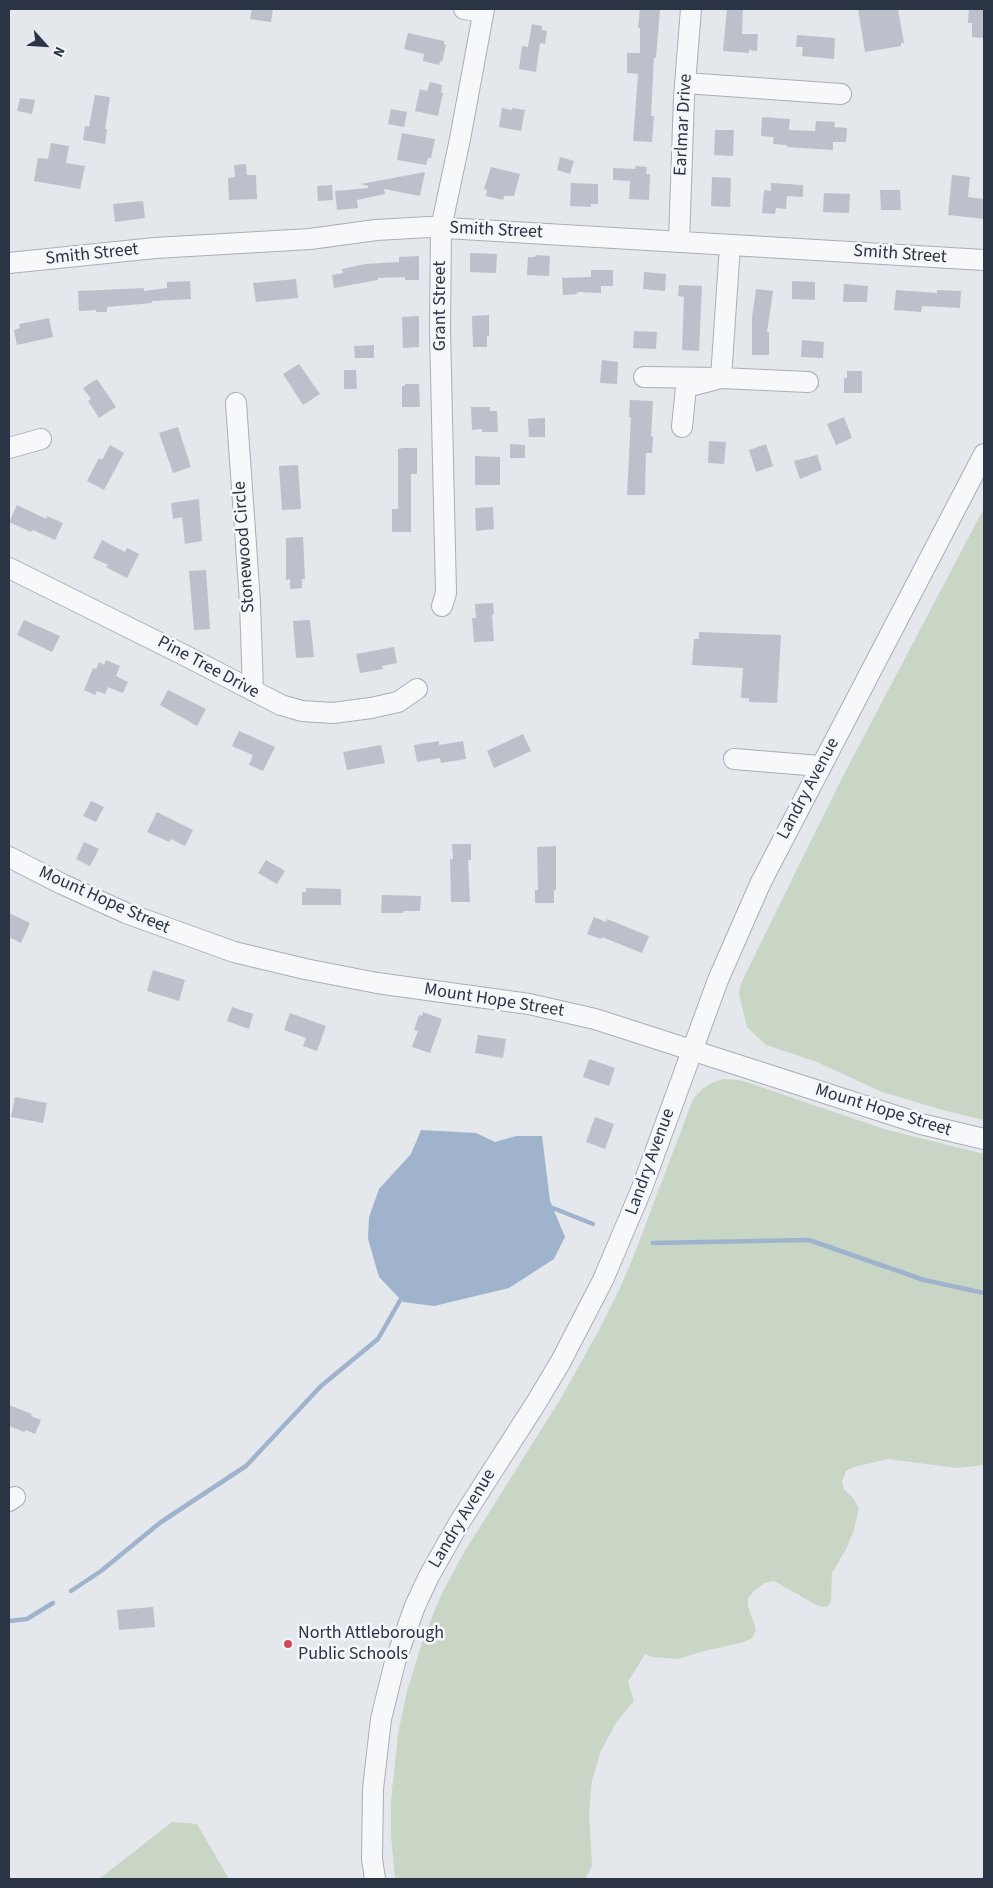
<!DOCTYPE html>
<style>
body{margin:0}
#map{position:relative;width:993px;height:1888px;overflow:hidden;background:#e4e7ec;font-family:"Source Sans 3",sans-serif}
canvas{display:block}
.frame{position:absolute;inset:0;border:10px solid #2b3445;pointer-events:none}
.north{position:absolute;left:20px;top:20px;width:50px;height:50px;-webkit-text-stroke:4px #f4f6f9;paint-order:stroke;rotate:116deg;font-size:14px;font-weight:700;line-height:20px;text-align:center;color:#2b3445}
.north::after{content:'';display:block;margin:auto;width:18px;height:22px;background:#2b3445;clip-path:polygon(50% 0,100% 100%,50% 72%,0 100%)}
</style>
<div id="map">
<canvas width="993" height="1888"></canvas>
<div class="frame"></div>
<div class="north">N</div>
</div>
<script>
const ctx = document.querySelector('canvas').getContext('2d');
ctx.lineJoin = 'round';
function fillPath(path, color) { ctx.fillStyle = color; ctx.fill(path, 'evenodd'); }
const toPath = rows => new Path2D(rows.map(r => 'M' + r).join(''));
function stroke(path, color, width, dash) { ctx.strokeStyle = color; ctx.lineWidth = width; ctx.lineCap = dash ? 'butt' : 'round'; ctx.setLineDash(dash || []); ctx.stroke(path); }
function write(font, color, halo, rows, align = 'center') {
  ctx.font = font + ' "Source Sans 3",sans-serif'; ctx.lineWidth = 5; ctx.setLineDash([]); ctx.textBaseline = 'middle'; ctx.strokeStyle = halo; ctx.fillStyle = color; for (const [text, x, y, turn = 0] of rows) {
    ctx.save(); ctx.translate(x, y); ctx.rotate((+turn || 0) * Math.PI / 180); ctx.textAlign = isNaN(turn) ? turn : align; if (halo) ctx.strokeText(text, 0, 0); ctx.fillText(text, 0, 0); ctx.restore();
  }
}
fillPath(toPath([
 [984,508,984,1120,946,1111,882,1092,817,1062,766,1045,747,1027,739,994,741,983,843,776],
 [723,1079,739,1080,749,1083,884,1129,984,1154,984,1465,957,1468,888,1459,853,1467,846,1471,842,1482,844,1489,853,1498,859,1509,853,1533,845,1551,832,1573,831,1601,828,1606,824,1607,818,1606,774,1581,765,1583,755,1590,748,1598,748,1606,756,1630,752,1638,744,1642,704,1651,678,1659,652,1657,645,1654,628,1682,634,1701,616,1723,601,1751,592,1780,589,1812,592,1865,586,1879,395,1879,391,1836,391,1802,398,1734,407,1691,424,1637,441,1595,463,1554,561,1398,599,1330,620,1288,636,1250,693,1099,702,1089,712,1083],
 [172,1822,197,1824,229,1879,99,1879]
]), '#c9d6c5');
fillPath(toPath([
 [421,1130,476,1133,495,1142,516,1136,542,1136,550,1201,565,1237,554,1259,509,1288,434,1306,403,1302,379,1277,368,1239,369,1217,379,1189,411,1154]
]), '#9fb4cc');
stroke(toPath([
 [548,1206,593,1224],
 [653,1243,809,1240,924,1280,984,1293],
 [71,1591,101,1571,161,1522,246,1466,321,1386,378,1339,402,1297],
 [9,1621,27,1619,53,1603]
]), '#9fb4cc', 4.5);
fillPath(toPath([
 [252,9,273,9,271,22,250,19],
 [640,9,660,9,656,58,654,58,651,116,654,116,652,142,633,141,638,74,627,73,627,53,640,53,640,28,638,28],
 [727,9,743,9,742,34,758,34,757,51,749,50,749,53,723,51],
 [858,9,898,9,904,43,901,43,901,46,865,52],
 [969,9,984,9,984,38,972,37,972,23,968,23],
 [532,24,542,26,542,30,547,31,545,44,540,43,536,72,519,69,522,46,528,47],
 [408,33,444,41,444,44,446,45,442,62,440,61,439,65,423,61,424,54,404,49],
 [797,35,835,38,834,59,802,56,803,47,796,47],
 [430,82,442,85,441,93,443,93,438,116,415,111,420,89,427,91],
 [95,95,110,97,105,129,107,129,105,144,83,140,85,126,89,127],
 [20,98,35,100,32,114,17,111],
 [502,108,512,110,512,108,525,110,521,131,499,127],
 [391,109,407,112,404,127,388,124],
 [762,117,790,119,789,130,815,131,816,121,835,122,834,127,847,128,846,142,833,142,833,150,787,147,787,145,773,144,774,137,761,136],
 [715,130,734,130,733,156,714,155],
 [402,133,435,139,431,158,428,158,426,165,397,160],
 [51,143,69,146,66,163,85,166,80,189,34,181,38,158,48,159],
 [560,157,574,161,570,174,557,170],
 [246,164,247,175,256,175,257,199,229,200,228,178,235,177,234,165],
 [636,166,647,167,646,174,650,174,649,200,629,199,630,181,613,180,613,168,635,169],
 [491,167,520,174,514,196,504,196,503,200,486,196,487,190,484,189],
 [425,172,420,196,384,189,385,194,357,200,358,208,337,210,335,191,368,188,368,186,361,184],
 [952,175,970,177,968,197,984,199,984,219,948,215],
 [712,177,731,178,730,207,711,206],
 [571,183,598,184,598,204,591,204,591,207,570,206],
 [771,183,803,185,803,197,787,196,786,209,776,208,775,214,762,213,764,190,771,191],
 [332,185,333,200,318,201,317,186],
 [880,190,900,190,901,210,881,210],
 [824,193,850,194,849,213,823,212],
 [143,201,145,218,115,222,113,204],
 [470,253,497,254,496,273,470,272],
 [536,255,550,256,549,276,527,275,528,257,535,257],
 [419,256,419,280,405,280,405,277,378,278,378,280,334,288,332,275,343,273,342,269,365,264,399,262,399,257],
 [591,270,613,270,613,286,601,286,601,293,577,292,577,294,563,295,562,278,591,277],
 [644,272,666,274,665,291,643,289],
 [296,279,298,298,256,302,253,283],
 [190,281,191,299,152,301,152,303,107,307,107,312,96,312,96,310,79,311,78,291,144,288,144,291,167,288,167,282],
 [792,281,815,282,815,300,792,299],
 [844,284,868,286,867,302,843,302],
 [679,285,702,286,699,351,682,350,684,297,678,296],
 [756,289,773,291,767,332,769,332,769,355,752,355,752,318],
 [896,290,937,293,937,290,961,291,960,308,922,306,921,312,894,310],
 [489,315,489,336,487,336,487,347,473,347,472,316],
 [419,316,419,347,403,348,402,317],
 [49,318,53,337,17,345,14,330,20,328,19,324],
 [634,331,657,332,656,349,633,348],
 [802,340,824,342,823,358,801,357],
 [374,345,374,358,355,358,354,346],
 [602,360,618,362,617,384,600,383],
 [299,364,320,394,303,405,283,374],
 [344,370,356,370,357,389,344,389],
 [847,371,862,371,862,393,844,393,844,378,847,378],
 [97,379,116,407,99,418,88,401,91,399,83,388],
 [405,384,419,384,420,407,402,407,402,386,405,386],
 [630,400,653,401,651,436,653,437,652,453,646,453,645,495,627,495,631,417,629,417],
 [471,407,490,407,490,411,497,411,498,432,482,432,482,429,472,430],
 [844,417,852,438,836,445,827,424],
 [545,418,545,437,529,437,528,419],
 [178,427,191,467,173,473,159,433],
 [709,441,726,442,724,464,708,463],
 [510,444,525,445,525,458,510,458],
 [766,444,773,466,756,472,749,450],
 [110,445,124,453,104,490,87,481,99,458,102,460],
 [403,448,417,448,417,474,411,474,411,532,392,532,392,509,398,509,398,449],
 [817,455,822,470,800,479,794,461],
 [475,456,500,457,500,485,475,485],
 [298,465,301,509,282,510,279,466],
 [199,499,202,541,185,544,182,517,173,519,171,503],
 [17,505,46,519,47,516,63,523,55,540,33,530,31,532,9,522],
 [493,507,494,529,476,531,475,508],
 [303,537,305,579,302,579,302,588,290,589,290,579,286,580,286,538],
 [102,540,125,552,127,548,139,554,127,578,106,567,108,565,93,558],
 [206,570,210,629,194,630,189,571],
 [493,603,494,614,492,615,494,641,474,642,472,618,476,618,475,604],
 [24,620,60,636,52,652,17,635],
 [310,620,314,657,296,658,293,621],
 [699,632,781,635,777,703,749,702,749,698,741,698,743,668,692,665,694,639,699,639],
 [394,647,397,663,382,666,383,669,360,673,356,654],
 [106,660,120,666,116,676,128,682,123,693,108,687,105,694,97,691,95,695,84,690,93,668,96,669,99,662,104,665],
 [168,690,206,709,197,726,160,705],
 [239,731,275,747,263,771,249,765,253,755,232,746],
 [523,734,531,751,494,768,487,751],
 [439,741,439,745,463,741,466,759,441,763,440,758,417,762,414,745],
 [381,745,385,763,347,770,343,752],
 [91,801,104,807,96,822,83,816],
 [157,812,193,830,185,846,171,839,169,842,147,832],
 [84,842,99,849,90,866,76,859],
 [452,844,471,844,471,860,468,860,470,902,451,902,450,859,453,859],
 [556,846,556,890,554,890,554,903,535,903,535,890,538,890,537,847],
 [266,860,285,871,277,884,258,873],
 [306,888,341,889,341,905,302,905,302,892,306,892],
 [382,895,421,896,420,911,404,911,403,913,381,913],
 [9,913,30,923,21,943,9,937],
 [594,917,606,922,607,919,649,936,642,953,602,937,601,939,587,934],
 [153,970,185,980,179,1001,147,991],
 [232,1007,253,1014,249,1029,227,1021],
 [423,1012,442,1019,430,1053,412,1047,418,1031,414,1030,419,1015,422,1016],
 [290,1013,326,1026,317,1051,303,1046,306,1038,284,1030],
 [478,1035,506,1039,503,1058,475,1053],
 [589,1059,615,1068,609,1086,583,1077],
 [15,1097,47,1103,43,1123,11,1117],
 [595,1117,614,1124,605,1149,586,1142],
 [9,1405,32,1414,31,1416,41,1420,35,1434,26,1430,24,1432,9,1426],
 [153,1607,155,1627,119,1630,117,1610]
]), '#bbc0ca');
const minor = toPath([
 [464,9,483,12],
 [685,83,841,94],
 [679,242,684,97,691,9],
 [9,263,155,248,310,239,376,230,429,227,984,260],
 [644,377,721,378,808,382],
 [236,403,250,602,253,691],
 [682,427,686,387,721,378,730,245],
 [9,448,41,439],
 [9,568,184,655,281,705,302,711,333,713,371,708,398,702,417,689],
 [442,606,446,593,440,330,441,228,460,139,484,9],
 [734,759,820,766],
 [9,857,62,884,126,913,234,952,305,969,377,983,529,1004,595,1019,921,1124,984,1139],
 [9,1501,15,1497],
 [375,1879,372,1859,373,1789,381,1719,395,1662,415,1606,429,1576,459,1523,536,1403,560,1363,603,1280,642,1188,718,980,761,882,984,454]
]);
stroke(minor, '#a9aeb7', 22);
stroke(minor, '#f7f8fa', 20);
for (const [x, y, r, color] of [
 [288,1644,5,"#d1495b"]
]) { const dot = new Path2D(); dot.arc(x, y, r, 0, 2 * Math.PI); ctx.fillStyle = color; ctx.fill(dot); stroke(dot, '#f4f6f9', 2); }
write('18px', '#2b3445', '#f4f6f9', [
 ["Earlmar Drive",684,125,-87],
 ["Smith Street",496,231,3],
 ["Smith Street",92,255,-6],
 ["Smith Street",900,255,4],
 ["Grant Street",441,306,-90],
 ["Stonewood Circle",245,547,-94],
 ["Pine Tree Drive",208,668,28],
 ["Landry Avenue",809,789,-62],
 ["Mount Hope Street",104,901,24],
 ["Mount Hope Street",494,1001,9],
 ["Mount Hope Street",883,1111,17],
 ["Landry Avenue",651,1162,-70],
 ["Landry Avenue",463,1519,-59]
]);
write('18px', '#2b3445', '#f4f6f9', [
 ["North Attleborough",298,1634],
 ["Public Schools",298,1655]
], 'left');
</script>
